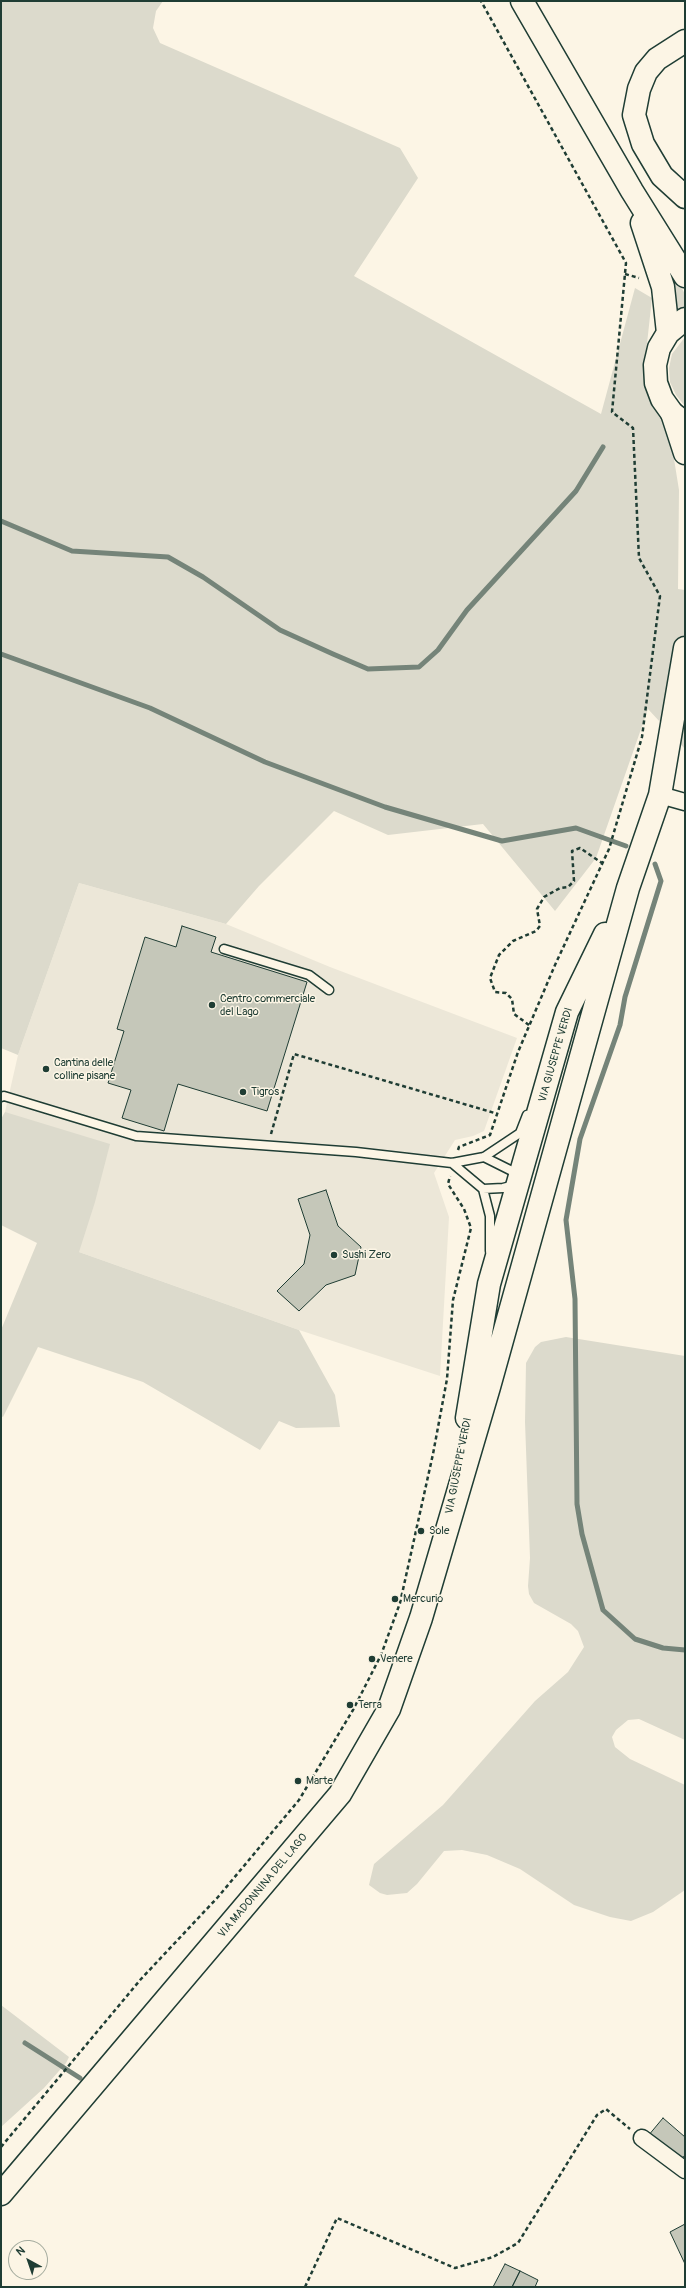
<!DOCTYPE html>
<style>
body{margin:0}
#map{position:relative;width:686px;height:2288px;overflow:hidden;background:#fcf5e5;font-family:Pangolin,sans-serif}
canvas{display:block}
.frame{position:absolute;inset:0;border:2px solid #1f3d34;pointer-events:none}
.north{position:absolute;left:8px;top:2240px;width:40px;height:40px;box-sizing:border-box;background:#fcf5e5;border:1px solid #a4ab9e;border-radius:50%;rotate:320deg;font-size:11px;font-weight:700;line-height:16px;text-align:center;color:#1f3d34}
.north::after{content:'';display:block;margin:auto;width:14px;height:18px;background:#1f3d34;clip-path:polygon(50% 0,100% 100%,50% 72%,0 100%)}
</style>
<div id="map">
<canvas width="686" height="2288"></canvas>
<div class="frame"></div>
<div class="north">N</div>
</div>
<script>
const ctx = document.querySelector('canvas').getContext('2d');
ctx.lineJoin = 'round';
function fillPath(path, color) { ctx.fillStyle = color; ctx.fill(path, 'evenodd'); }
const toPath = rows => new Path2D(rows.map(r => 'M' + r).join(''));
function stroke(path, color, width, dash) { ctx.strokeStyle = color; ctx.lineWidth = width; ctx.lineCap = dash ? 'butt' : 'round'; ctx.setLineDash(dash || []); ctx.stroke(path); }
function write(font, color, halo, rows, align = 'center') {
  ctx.font = font + ' Pangolin,sans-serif'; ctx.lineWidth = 3; ctx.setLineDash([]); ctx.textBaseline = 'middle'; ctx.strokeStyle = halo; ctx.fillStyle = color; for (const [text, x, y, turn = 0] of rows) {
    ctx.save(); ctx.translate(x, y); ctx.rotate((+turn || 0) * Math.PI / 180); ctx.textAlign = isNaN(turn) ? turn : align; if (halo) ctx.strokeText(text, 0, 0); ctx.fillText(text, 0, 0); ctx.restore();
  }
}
fillPath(toPath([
 [79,883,226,924,330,967,517,1038,484,1131,473,1136,455,1140,434,1173,449,1217,440,1376,299,1330,79,1252,5,1112,18,1055]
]), '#ece7d8');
fillPath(toPath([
 [1,1,163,1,156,11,153,28,160,43,400,148,418,178,354,276,601,414,635,288,652,298,644,371,651,397,669,428,679,490,678,589,685,590,685,749,648,709,596,858,555,911,483,824,388,835,334,811,259,886,226,924,79,883,18,1055,1,1048],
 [662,254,685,294,685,307,675,312],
 [685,337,685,406,676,395,670,382,669,368,672,354],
 [5,1112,110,1144,95,1202,79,1252,299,1330,335,1395,340,1427,296,1428,279,1421,260,1450,143,1382,38,1347,3,1417,1,1416,1,1330,37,1243,1,1225,1,1119],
 [566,1337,685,1356,685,1740,639,1719,628,1720,616,1730,612,1737,615,1747,630,1759,685,1785,685,1890,653,1912,631,1921,610,1917,574,1905,520,1869,487,1855,462,1850,444,1851,417,1884,407,1893,387,1895,380,1893,369,1885,374,1864,443,1805,535,1701,568,1672,584,1647,578,1631,571,1624,534,1603,529,1594,528,1586,530,1558,525,1422,526,1363,535,1347,541,1342],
 [1,2005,69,2057,66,2063,44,2088,1,2127]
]), '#dcdacc');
stroke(toPath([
 [1,521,72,551,168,557,203,577,280,630,333,654,368,669,419,667,438,650,467,610,576,491,603,447],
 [1,654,150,708,265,762,385,807,502,841,576,828,626,846],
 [655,864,661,881,625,997,620,1025,580,1139,566,1220,575,1299,577,1504,582,1534,603,1610,635,1639,663,1648,685,1650],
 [25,2043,80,2078]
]), '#758479', 5);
const building = toPath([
 [182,926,216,937,211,952,307,982,267,1111,178,1084,164,1131,122,1118,131,1090,108,1083,124,1031,117,1029,145,937,176,947,182,926],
 [326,1190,338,1226,361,1247,355,1275,326,1285,299,1311,277,1291,304,1264,310,1235,298,1199,326,1190],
 [663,2118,685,2137,685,2155,679,2162,648,2136,663,2118],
 [685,2224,685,2264,670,2232,685,2224],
 [505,2264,520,2271,512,2287,493,2287,505,2264],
 [520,2271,538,2280,535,2287,512,2287,520,2271]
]);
fillPath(building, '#c5c7b9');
stroke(building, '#1f3d34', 1);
const lane = toPath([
 [224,949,309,975,329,990],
 [1,1097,4,1096,136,1136,356,1152,452,1163,484,1157,520,1133,527,1115],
 [452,1163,483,1189,490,1216,490,1251],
 [483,1189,503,1188,519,1184,512,1171,484,1157]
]);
const street = toPath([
 [660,795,685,802],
 [642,2138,685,2170]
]);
const secondary = toPath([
 [685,41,657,59,646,72,639,89,634,115,643,144,662,176,685,197],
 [672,413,685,453],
 [467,1418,489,1284,567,1012,605,934],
 [1,2194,340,1794,389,1709,421,1618,489,1387,628,888,660,795,685,648]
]);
const primary = toPath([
 [522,1,632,191,685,276],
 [642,223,663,287,668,333],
 [685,319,668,333,659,348,655,365,656,383,662,399,672,413,685,423]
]);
stroke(lane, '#1f3d34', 11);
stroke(street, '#1f3d34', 19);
stroke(secondary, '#1f3d34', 25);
stroke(primary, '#1f3d34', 25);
stroke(toPath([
 [625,274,639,278],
 [529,1025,514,1014,512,999,506,993,495,992,490,978,499,955,513,941,536,931,540,926,537,909,544,897,560,888,568,887,574,881,572,851,580,848,602,863],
 [271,1134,294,1054,498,1114],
 [458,1150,459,1147,490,1135,518,1052,555,965,609,849,642,737,660,596,639,558,633,428,612,412,626,263,481,1],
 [1,2147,141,1979,218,1897,299,1800,353,1710,381,1655,400,1603,433,1454,447,1379,453,1300,471,1228,464,1209,448,1184,450,1176],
 [305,2287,337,2218,455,2268,493,2257,518,2243,597,2115,606,2109,630,2129]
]), '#1f3d34', 2.5, [4, 3]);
stroke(lane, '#fcf5e5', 8);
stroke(street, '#fcf5e5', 16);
stroke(secondary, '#fcf5e5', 22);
stroke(primary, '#fcf5e5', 22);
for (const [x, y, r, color] of [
 [212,1005,4,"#1f3d34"],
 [46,1069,4,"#1f3d34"],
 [243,1092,4,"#1f3d34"],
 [334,1255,4,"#1f3d34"],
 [421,1531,4,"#1f3d34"],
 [395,1599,4,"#1f3d34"],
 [372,1659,4,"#1f3d34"],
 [350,1705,4,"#1f3d34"],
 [298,1781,4,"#1f3d34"]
]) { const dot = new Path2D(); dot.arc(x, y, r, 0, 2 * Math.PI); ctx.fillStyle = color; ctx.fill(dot); stroke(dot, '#fcf5e5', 1.5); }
write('11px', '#1f3d34', '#fcf5e5', [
 ["Centro commerciale",220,999],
 ["del Lago",220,1012],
 ["Cantina delle",54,1063],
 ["colline pisane",54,1076],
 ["Tigros",251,1092],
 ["Sushi Zero",342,1255],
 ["Sole",429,1531],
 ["Mercurio",403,1599],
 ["Venere",380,1659],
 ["Terra",358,1705],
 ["Marte",306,1781]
], 'left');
write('11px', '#1f3d34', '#fcf5e5', [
 ["VIA GIUSEPPE VERDI",556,1055,-74],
 ["VIA GIUSEPPE VERDI",459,1466,-79],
 ["VIA MADONNINA DEL LAGO",263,1886,-50]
]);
</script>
